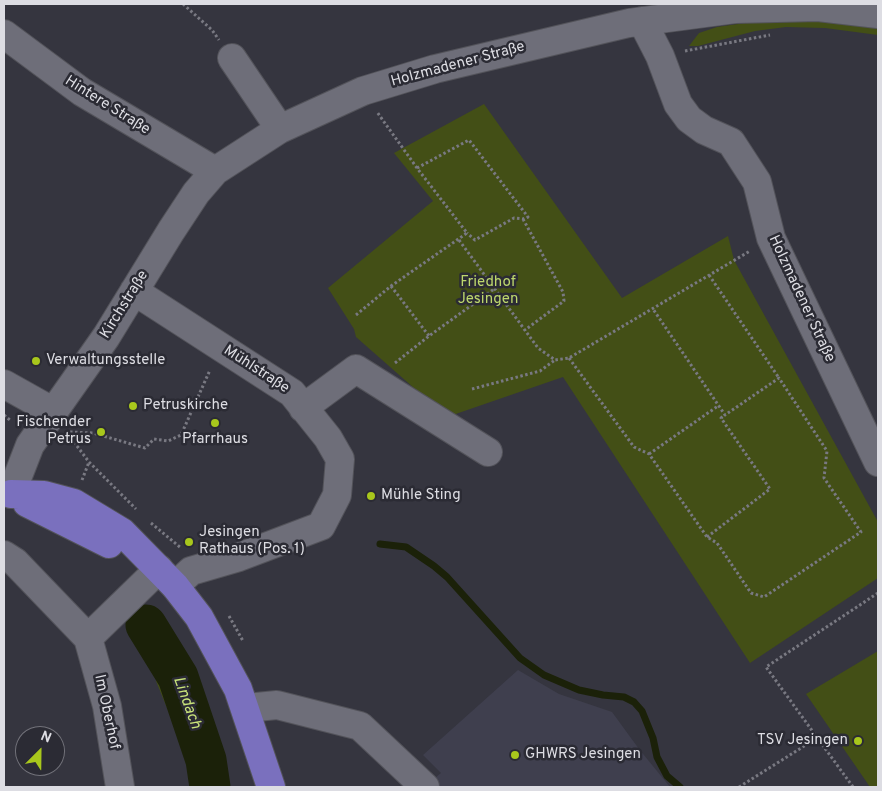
<!DOCTYPE html>
<meta charset="utf-8">
<style>
body{margin:0}
#map{position:relative;width:882px;height:791px;overflow:hidden;background:#35353f;font-family:Overpass,sans-serif}
canvas{display:block}
.frame{position:absolute;inset:0;border:5px solid #dddde3;pointer-events:none}
.north{position:absolute;left:15px;top:726px;width:50px;height:50px;box-sizing:border-box;background:#2b2b34;border:1px solid #72727a;border-radius:50%;rotate:23deg;font-size:14px;font-weight:700;line-height:20px;text-align:center;color:#dddde3}
.north::after{content:'';display:block;margin:auto;width:18px;height:22px;background:#a8c71c;clip-path:polygon(50% 0,100% 100%,50% 72%,0 100%)}
</style>
<div id="map">
<canvas width="882" height="791"></canvas>
<div class="frame"></div>
<div class="north">N</div>
</div>
<script>
const ctx = document.querySelector('canvas').getContext('2d');
ctx.lineJoin = 'round';
function fillPath(path, color) { ctx.fillStyle = color; ctx.fill(path, 'evenodd'); }
const toPath = rows => new Path2D(rows.map(r => 'M' + r).join(''));
function stroke(path, color, width, dash) { ctx.strokeStyle = color; ctx.lineWidth = width; ctx.lineCap = dash ? 'butt' : 'round'; ctx.setLineDash(dash || []); ctx.stroke(path); }
function write(font, color, halo, rows, align = 'center') {
  ctx.font = font + ' Overpass,sans-serif'; ctx.lineWidth = 5; ctx.setLineDash([]); ctx.textBaseline = 'middle'; ctx.strokeStyle = halo; ctx.fillStyle = color; for (const [text, x, y, turn = 0] of rows) {
    ctx.save(); ctx.translate(x, y); ctx.rotate((+turn || 0) * Math.PI / 180); ctx.textAlign = isNaN(turn) ? turn : align; if (halo) ctx.strokeText(text, 0, 0); ctx.fillText(text, 0, 0); ctx.restore();
  }
}
fillPath(toPath([
 [518,670,559,694,612,712,639,749,670,787,424,787,441,773,423,755]
]), '#3f3f4e');
fillPath(toPath([
 [780,18,820,18,878,25,878,35,825,28,786,27,755,31,698,46,689,46,699,33,717,27],
 [484,104,622,298,728,236,734,260,878,522,878,578,750,663,563,377,447,417,356,337,354,329,328,288,433,201,394,153],
 [878,651,878,787,870,787,806,694],
 [169,672,201,763,204,787,192,787,190,764,156,681]
]), '#434f16');
stroke(toPath([
 [380,544,406,547,434,566,447,577,520,658,544,675,579,690,603,695,624,697,634,702,642,711,653,738,657,757,667,776,680,787]
]), '#1b2109', 7);
stroke(toPath([
 [146,625,178,677,206,760,210,787]
]), '#1b2109', 41);
const minor = toPath([
 [642,21,660,56,678,104,689,119,704,130,731,142,757,182,771,238,878,462],
 [4,34,82,92,215,171],
 [232,58,280,129],
 [134,291,292,393,328,438,340,459,337,495,321,526,239,557,191,571,175,586],
 [4,384,54,412],
 [303,408,356,369,488,452],
 [11,494,30,445,106,337,171,231,196,193,215,171,280,129,363,91,435,69,629,23,735,9,818,7,878,14],
 [4,555,15,562,88,638,107,706,120,787],
 [88,638,159,569],
 [246,708,277,705,360,726,425,787]
]);
const major = toPath([
 [11,494,44,495,74,503,122,532,175,586,199,617,238,689,271,787],
 [27,503,109,544]
]);
stroke(minor, '#53535a', 30);
stroke(major, '#53535a', 30);
stroke(toPath([
 [183,4,212,30,219,40],
 [685,51,770,35],
 [417,168,469,140,528,217,523,219,514,218,475,240,467,233],
 [523,219,563,292,564,301,525,330],
 [459,240,538,348,555,360,569,358,750,251],
 [709,275,779,378],
 [391,286,429,336],
 [356,315,391,286,467,233,417,168,377,112],
 [569,358,634,447,649,454,707,537,717,543,751,593,764,597,861,532,824,478,827,451,779,378,725,415,653,309],
 [395,363,429,336,494,289],
 [472,389,540,371,555,360],
 [4,415,11,421],
 [70,432,93,433,145,448,154,439,168,441,181,435,210,370],
 [68,434,89,462,136,509],
 [649,454,718,406],
 [82,480,89,462],
 [151,523,181,548],
 [707,537,770,489,721,418,725,415],
 [229,616,243,641],
 [739,787,817,738],
 [853,787,766,667,878,593]
]), '#797982', 3, [2.5, 2.5]);
stroke(minor, '#6e6e79', 28);
stroke(major, '#7a70be', 28);
for (const [x, y, r, color] of [
 [36,361,5,"#a8c71c"],
 [133,406,5,"#a8c71c"],
 [215,423,5,"#a8c71c"],
 [101,432,5,"#a8c71c"],
 [371,496,5,"#a8c71c"],
 [189,542,5,"#a8c71c"],
 [858,741,5,"#a8c71c"],
 [515,755,5,"#a8c71c"]
]) { const dot = new Path2D(); dot.arc(x, y, r, 0, 2 * Math.PI); ctx.fillStyle = color; ctx.fill(dot); stroke(dot, '#2b2b34', 2); }
write('15px', '#dddde3', '#2b2b34', [
 ["Holzmadener Straße",458,65,-15],
 ["Hintere Straße",107,106,32],
 ["Holzmadener Straße",801,299,65],
 ["Kirchstraße",125,305,-58],
 ["Mühlstraße",256,370,33],
 ["Im Oberhof",106,712,78]
]);
write('15px', '#bdd76d', '#2b2b34', [
 ["Friedhof",488,283],
 ["Jesingen",488,300]
]);
write('15px', '#dddde3', '#2b2b34', [
 ["Verwaltungsstelle",46,361],
 ["Petruskirche",143,406],
 ["Fischender",91,423,"right"],
 ["Petrus",91,440,"right"],
 ["Pfarrhaus",215,440,"center"],
 ["Mühle Sting",381,496],
 ["Jesingen",199,533],
 ["Rathaus (Pos. 1)",199,550],
 ["TSV Jesingen",848,741,"right"],
 ["GHWRS Jesingen",525,755]
], 'left');
write('italic 16px', '#c9e37a', '#2b2b34', [
 ["Lindach",186,703,70]
]);
</script>
